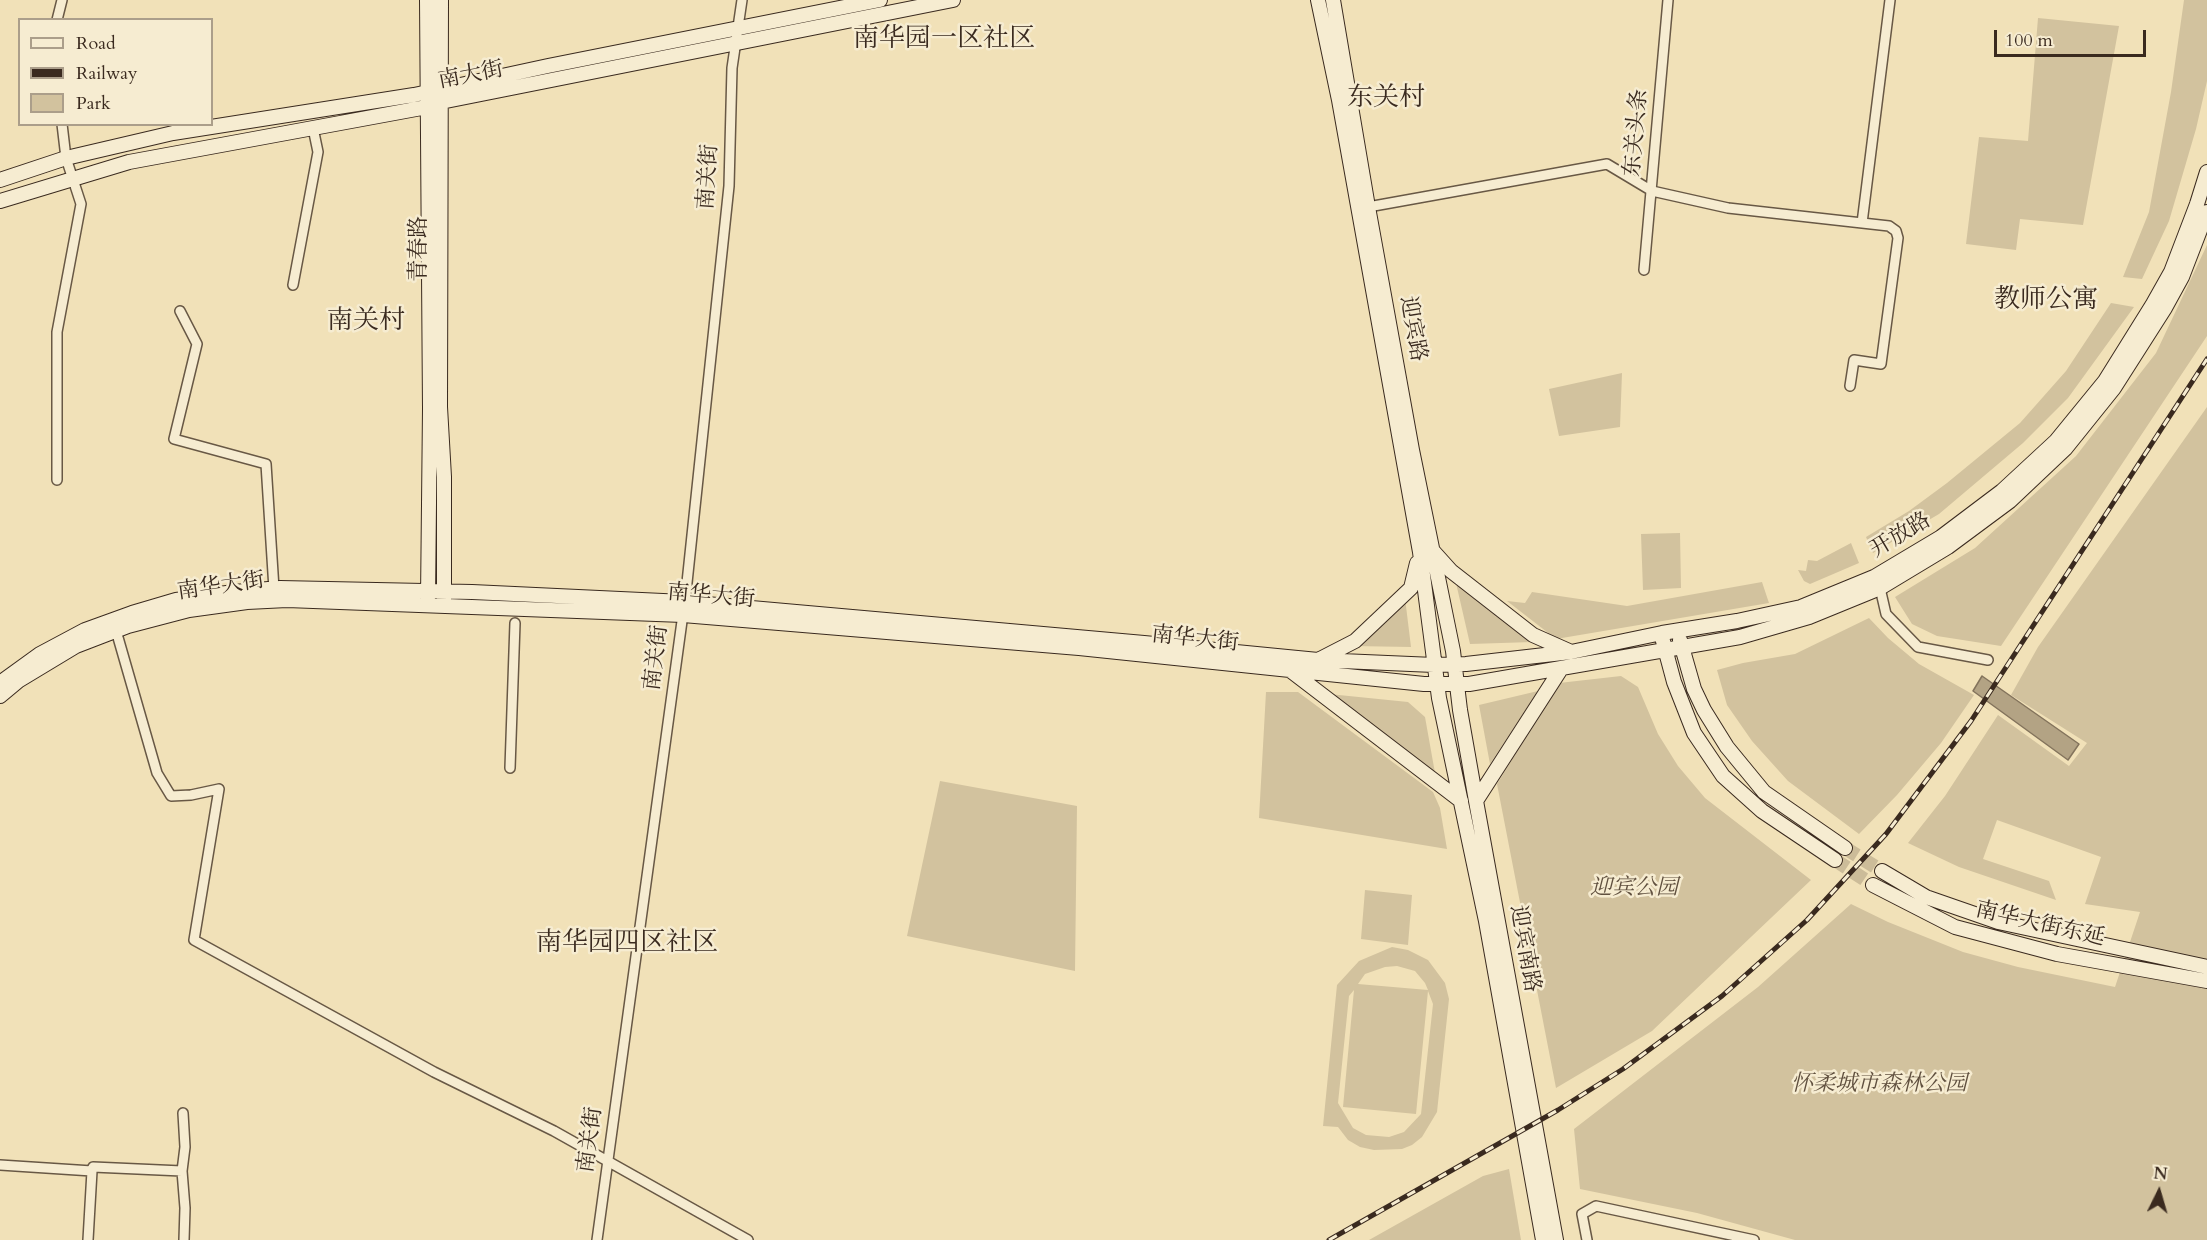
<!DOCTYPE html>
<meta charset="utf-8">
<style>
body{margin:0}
#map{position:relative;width:2207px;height:1240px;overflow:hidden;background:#f1e1b8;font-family:Cardo,serif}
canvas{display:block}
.legend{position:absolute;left:18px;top:18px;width:195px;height:108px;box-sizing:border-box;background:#f6ecd1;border:2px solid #ab9e8a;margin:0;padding:8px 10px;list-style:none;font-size:18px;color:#3a2a1f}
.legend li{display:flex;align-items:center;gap:12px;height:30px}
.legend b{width:30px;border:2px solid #ab9e8a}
.north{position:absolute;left:2129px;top:1162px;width:60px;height:60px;-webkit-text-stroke:4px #f6ecd1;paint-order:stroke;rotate:5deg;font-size:16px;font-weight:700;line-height:24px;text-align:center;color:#3a2a1f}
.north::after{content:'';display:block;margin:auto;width:21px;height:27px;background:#3a2a1f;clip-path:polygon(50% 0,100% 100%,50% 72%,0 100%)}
.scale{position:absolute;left:1994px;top:30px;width:152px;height:27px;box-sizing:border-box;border:3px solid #3a2a1f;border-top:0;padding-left:8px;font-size:18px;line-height:21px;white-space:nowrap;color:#3a2a1f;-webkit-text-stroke:4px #f6ecd1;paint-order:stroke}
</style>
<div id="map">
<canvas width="2207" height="1240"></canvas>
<ul class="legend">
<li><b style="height:8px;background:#f6ecd1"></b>Road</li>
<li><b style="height:8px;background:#3a2a1f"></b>Railway</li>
<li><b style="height:16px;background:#d2c29e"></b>Park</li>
</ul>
<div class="north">N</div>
<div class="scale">100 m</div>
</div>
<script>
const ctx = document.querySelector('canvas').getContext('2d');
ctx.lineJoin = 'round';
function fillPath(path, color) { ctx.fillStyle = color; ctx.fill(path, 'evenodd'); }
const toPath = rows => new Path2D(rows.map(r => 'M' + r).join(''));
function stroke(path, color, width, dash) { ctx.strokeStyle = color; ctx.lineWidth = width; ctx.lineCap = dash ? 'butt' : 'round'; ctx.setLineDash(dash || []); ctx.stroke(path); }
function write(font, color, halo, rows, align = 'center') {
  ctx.font = font + ' Cardo,"Noto Serif SC",serif'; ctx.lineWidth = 5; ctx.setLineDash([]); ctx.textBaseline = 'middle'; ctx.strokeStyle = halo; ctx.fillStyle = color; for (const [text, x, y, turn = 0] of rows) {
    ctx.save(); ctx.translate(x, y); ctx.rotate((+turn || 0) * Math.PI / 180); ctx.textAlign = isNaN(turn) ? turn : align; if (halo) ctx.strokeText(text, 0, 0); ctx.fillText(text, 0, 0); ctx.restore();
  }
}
fillPath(toPath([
 [2184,0,2207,0,2207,81,2196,129,2169,221,2142,279,2123,277,2149,212,2171,92],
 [2038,18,2119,26,2083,225,2020,219,2016,250,1966,244,1979,137,2028,141],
 [2207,245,2207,336,2001,646,1937,636,1912,624,1895,597,1975,548,2076,456,2156,353],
 [2111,303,2134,307,2068,398,2023,443,1939,514,1873,553,1866,537,1909,511,1947,483,2020,423,2066,371],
 [1622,373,1620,427,1559,436,1549,389],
 [2207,407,2207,1240,1795,1240,1697,1213,1580,1189,1574,1129,1758,987,1851,904,1888,922,1963,952,2018,967,2115,987,2140,912,2085,904,2101,857,1997,820,1983,859,2049,881,2056,900,1959,867,1908,843,1945,796,1998,715,2069,766,2087,743,2011,695,2038,647],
 [1680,533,1681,588,1643,590,1641,534],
 [1851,543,1859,563,1810,584,1804,581,1798,570,1806,571,1808,560,1817,561],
 [1762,582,1769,603,1556,639,1507,601,1525,603,1532,592,1627,606],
 [1456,583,1532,642,1470,644],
 [1405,598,1411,647,1353,646],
 [1869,618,1888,638,1919,664,1974,695,1941,743,1897,795,1859,834,1788,781,1752,741,1727,705,1717,670,1743,663,1795,654],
 [1621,676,1638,687,1658,734,1678,766,1705,798,1811,880,1652,1031,1556,1088,1497,784,1559,683],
 [1538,691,1490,764,1479,705],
 [1266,692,1298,692,1433,792,1440,808,1447,849,1259,818],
 [1329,694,1408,702,1425,717,1435,773],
 [940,781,1077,806,1075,971,907,936],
 [1365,890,1412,895,1408,945,1361,939],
 [1392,947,1408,950,1428,960,1445,983,1449,999,1437,1112,1422,1137,1412,1145,1402,1149,1374,1150,1360,1147,1348,1140,1338,1127,1323,1126,1337,985,1359,961],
 [1397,966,1415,971,1425,983,1428,990,1358,984,1365,974,1385,967],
 [1354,990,1343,1107,1416,1114,1428,991,1433,1004,1421,1114,1404,1132,1389,1137,1366,1135,1353,1128,1338,1103,1349,996],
 [1509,1169,1521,1240,1369,1240,1483,1176]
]), '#d2c29e');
const water = toPath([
 [1982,676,2079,744,2068,760,1973,691,1982,676]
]);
fillPath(water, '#b3a384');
stroke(water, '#83735c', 1.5);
stroke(toPath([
 [1845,848,1882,871],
 [1835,860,1873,885]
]), '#ccbc99', 14, [14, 7]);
const street = toPath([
 [57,20,62,0],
 [1368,207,1607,164,1652,191,1728,208,1889,226,1896,231,1898,238,1881,364,1854,360,1850,386],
 [1862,223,1890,0],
 [1644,270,1668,0],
 [293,285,318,152,313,128],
 [180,311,197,344,174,439,266,464,274,589],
 [57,480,57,332,81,204,66,158,62,124],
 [1880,588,1886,614,1918,647,1988,660],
 [115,627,157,773,171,796,191,795,219,789,194,940,434,1072,554,1131,748,1240],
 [510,768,515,623],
 [183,1113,185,1147,182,1171,185,1208,184,1240],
 [0,1165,92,1171,88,1240],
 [93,1167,182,1171],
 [597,1240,686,592,729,186,732,68,742,0],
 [1587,1240,1582,1214,1596,1206,1754,1240]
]);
const secondary = toPath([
 [427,0,430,409,428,598],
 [441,0,440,407,444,477,444,601],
 [1318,0,1339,100,1420,552,1439,698,1486,921,1543,1240],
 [1333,0,1368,207,1412,450,1453,651,1460,710,1476,801,1556,1240],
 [0,180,66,158,173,133,414,95,548,66,880,0],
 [0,201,129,162,427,107,441,102,953,0],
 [1433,551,1451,571,1533,635,1569,651],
 [1680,640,1694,689,1704,710,1727,747,1764,792,1845,848],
 [1663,641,1674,682,1694,733,1723,776,1762,811,1835,860],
 [1320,659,1355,641,1411,588,1417,563],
 [1291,671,1461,801],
 [0,683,40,654,85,630,132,613,176,600,234,592,280,588,472,592,684,602,1144,643,1318,660,1434,665,1466,664,1571,652,1662,633,1737,621,1801,607,1874,577,1941,537,2002,491,2056,441,2105,381,2153,304,2171,272,2197,204,2207,172],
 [0,696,18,681,76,646,128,626,189,610,247,602,287,600,683,615,1079,648,1424,684,1469,684,1740,637,1809,617,1880,588,1948,547,2010,501,2065,449,2114,388,2165,308,2182,277,2207,212],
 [1476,801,1561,669],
 [1882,871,1926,897,1998,922,2207,967],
 [1873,885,1955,927,2057,954,2207,981]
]);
stroke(street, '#685845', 12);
stroke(secondary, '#3a2a1f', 16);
stroke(street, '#f6ecd1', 9);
stroke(secondary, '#f6ecd1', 14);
const rail = toPath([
 [1329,1240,1558,1110,1623,1069,1722,996,1807,920,1886,834,1971,721,2207,359]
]);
stroke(rail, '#3a2a1f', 5);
stroke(rail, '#f6ecd1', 3, [9]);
write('22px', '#3a2a1f', '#f6ecd1', [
 ["南大街",471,76,-11],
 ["东关头条",1637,133,-85],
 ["南关街",709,177,-86],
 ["青春路",420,249,-90],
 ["迎宾路",1412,329,80],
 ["开放路",1901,536,-31],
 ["南华大街",221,587,-8],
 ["南华大街",711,597,5],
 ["南华大街",1195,640,6],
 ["南关街",657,658,-83],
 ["南华大街东延",2040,925,13],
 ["迎宾南路",1524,949,80],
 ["南关街",591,1140,-82]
]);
write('italic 22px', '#60503f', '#f6ecd1', [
 ["迎宾公园",1634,889],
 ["怀柔城市森林公园",1879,1085]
]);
write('26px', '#3a2a1f', '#f6ecd1', [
 ["南华园一区社区",944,40],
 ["东关村",1386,99],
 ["教师公寓",2046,301],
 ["南关村",366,322],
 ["南华园四区社区",627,944]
]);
</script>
